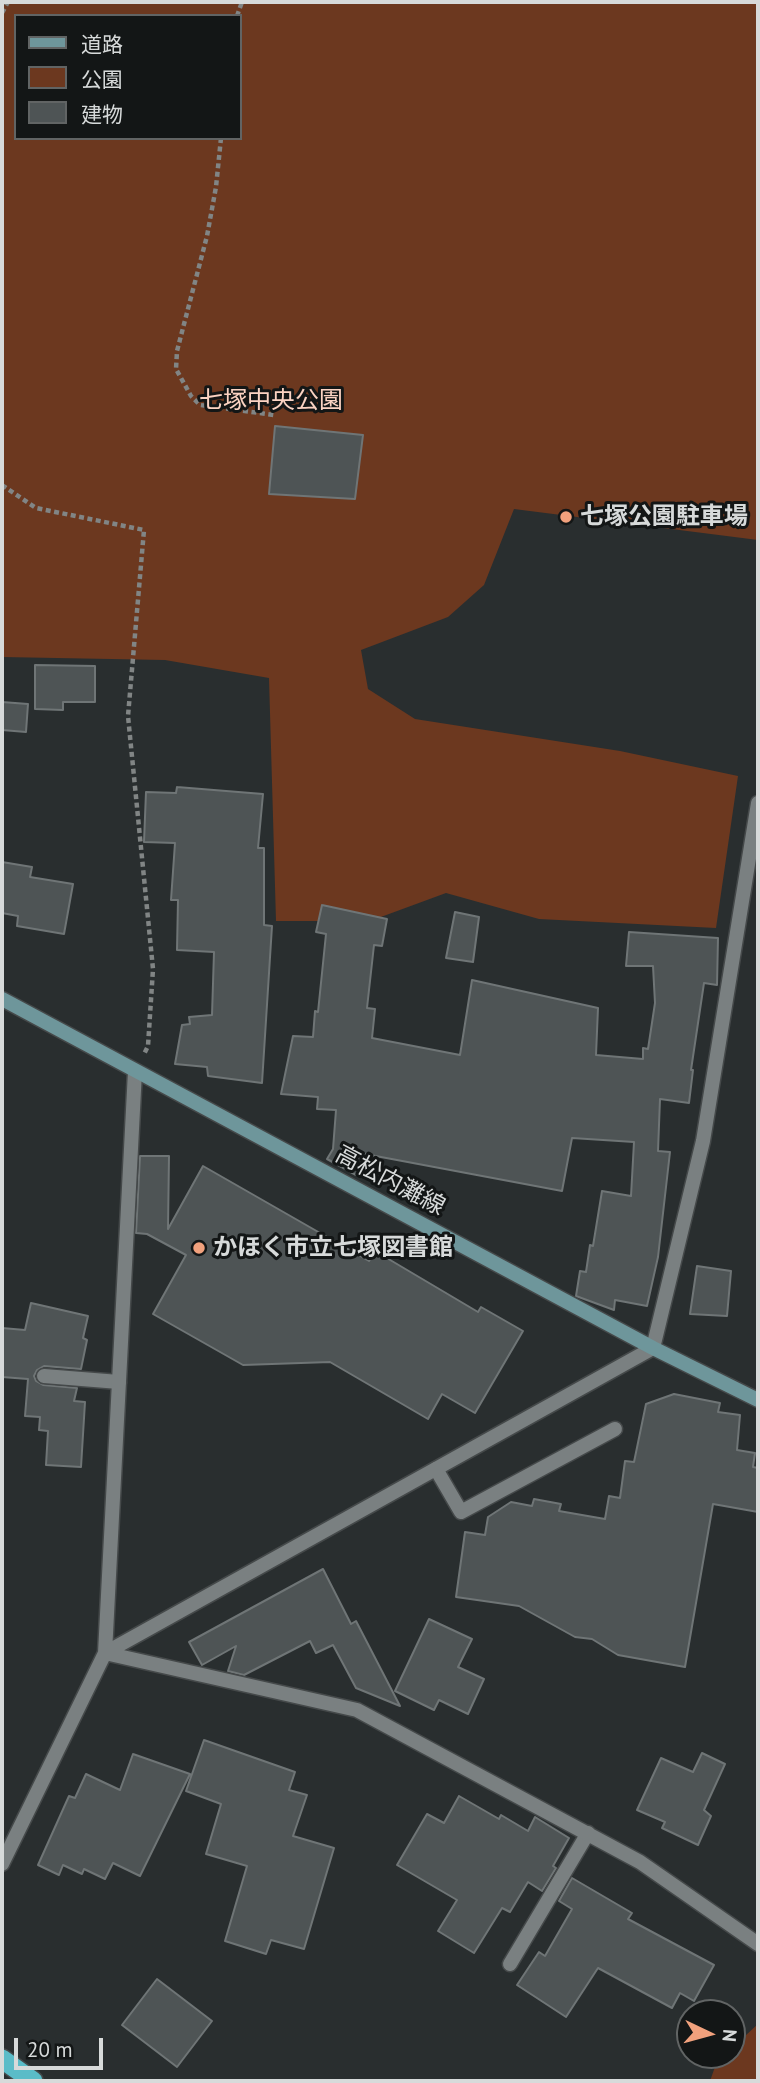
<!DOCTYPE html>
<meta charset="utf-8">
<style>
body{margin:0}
#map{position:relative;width:760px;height:2083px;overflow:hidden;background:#292e2f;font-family:"PT Sans","Noto Sans JP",sans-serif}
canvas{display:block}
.frame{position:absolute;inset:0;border:4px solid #d7dada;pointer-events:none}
.legend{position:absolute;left:14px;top:14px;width:228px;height:126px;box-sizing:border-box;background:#131616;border:2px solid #616464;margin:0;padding:9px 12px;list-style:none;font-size:21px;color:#d7dada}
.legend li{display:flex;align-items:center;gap:14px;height:35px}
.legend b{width:35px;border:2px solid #616464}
.north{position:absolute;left:676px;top:1999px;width:70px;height:70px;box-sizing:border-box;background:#131616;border:2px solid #616464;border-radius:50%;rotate:95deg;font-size:19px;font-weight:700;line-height:28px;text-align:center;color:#d7dada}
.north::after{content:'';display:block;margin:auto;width:24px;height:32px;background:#f1a17d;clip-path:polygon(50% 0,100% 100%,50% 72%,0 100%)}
.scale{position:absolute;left:14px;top:2038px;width:89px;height:32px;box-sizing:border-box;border:4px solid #d7dada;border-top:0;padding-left:9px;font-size:21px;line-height:24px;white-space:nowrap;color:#d7dada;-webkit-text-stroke:5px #131616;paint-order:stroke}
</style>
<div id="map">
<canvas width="760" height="2083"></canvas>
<div class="frame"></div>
<ul class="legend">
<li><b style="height:9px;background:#6e969b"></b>道路</li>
<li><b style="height:19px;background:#6c381f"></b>公園</li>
<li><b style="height:19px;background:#4e5455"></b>建物</li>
</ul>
<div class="north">N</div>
<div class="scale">20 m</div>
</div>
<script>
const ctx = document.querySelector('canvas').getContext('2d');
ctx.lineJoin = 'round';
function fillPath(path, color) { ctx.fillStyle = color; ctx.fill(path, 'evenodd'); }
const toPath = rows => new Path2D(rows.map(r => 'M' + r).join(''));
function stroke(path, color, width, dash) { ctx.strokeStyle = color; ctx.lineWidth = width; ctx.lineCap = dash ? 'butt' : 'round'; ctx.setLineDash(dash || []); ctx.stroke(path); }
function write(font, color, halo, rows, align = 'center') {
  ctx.font = font + ' "PT Sans","Noto Sans JP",sans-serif'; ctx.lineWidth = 6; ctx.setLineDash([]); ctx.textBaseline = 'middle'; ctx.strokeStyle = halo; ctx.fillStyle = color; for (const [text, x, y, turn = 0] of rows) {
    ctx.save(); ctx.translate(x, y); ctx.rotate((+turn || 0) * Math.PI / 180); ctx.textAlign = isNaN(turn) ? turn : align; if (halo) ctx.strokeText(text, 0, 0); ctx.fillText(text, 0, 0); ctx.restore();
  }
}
fillPath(toPath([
 [2,2,758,2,758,540,514,509,484,585,448,617,361,650,368,689,415,719,620,751,738,776,716,928,539,919,446,893,370,921,276,921,269,678,165,660,2,657],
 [16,16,240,16,240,138,16,138],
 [758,2024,758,2081,710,2081,716,2064,724,2055,732,2055,732,2048]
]), '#6c381f');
const building = toPath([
 [275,426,363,435,355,499,269,494,275,426],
 [35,665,95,666,95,702,63,702,63,710,35,709,35,665],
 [2,702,28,704,26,732,2,730,2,702],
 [177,787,263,794,258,848,264,848,264,925,272,926,262,1083,208,1076,207,1067,175,1064,182,1025,190,1024,189,1017,212,1015,214,952,177,950,178,900,171,900,175,843,144,842,146,792,176,793,177,787],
 [2,862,32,867,30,877,73,884,64,934,17,926,18,916,2,913,2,862],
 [322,905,387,919,382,946,374,945,367,1008,375,1009,372,1038,460,1055,472,980,598,1008,596,1055,643,1059,643,1048,648,1049,655,1003,653,966,626,966,629,932,718,938,717,985,704,983,691,1070,693,1070,689,1103,660,1099,658,1151,670,1152,658,1257,647,1306,615,1300,614,1310,576,1296,580,1271,586,1272,590,1245,593,1246,602,1191,631,1196,634,1142,572,1138,562,1191,365,1154,356,1175,327,1159,333,1149,336,1110,317,1109,318,1097,281,1094,293,1036,313,1037,315,1011,318,1012,326,934,316,932,322,905],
 [455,912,479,917,473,962,446,958,455,912],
 [140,1156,169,1156,168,1229,203,1166,369,1261,375,1251,478,1312,481,1307,523,1331,475,1413,442,1394,428,1419,330,1362,243,1365,153,1314,186,1255,147,1234,136,1233,140,1156],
 [697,1266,731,1271,727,1316,690,1314,697,1266],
 [31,1303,88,1316,83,1338,87,1340,81,1369,44,1366,37,1370,34,1376,36,1381,43,1385,77,1388,74,1401,85,1402,81,1467,46,1465,48,1431,39,1430,40,1417,25,1416,28,1379,2,1377,2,1328,25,1330,31,1303],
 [674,1394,720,1403,718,1412,740,1415,737,1450,755,1453,753,1467,758,1468,758,1512,713,1504,685,1667,618,1655,592,1639,575,1637,519,1606,456,1597,465,1532,485,1535,488,1517,511,1502,532,1506,534,1499,561,1504,559,1511,605,1519,609,1496,620,1498,625,1461,634,1462,646,1404,674,1394],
 [323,1569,351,1624,356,1621,400,1706,356,1688,333,1645,316,1653,310,1641,244,1675,228,1671,236,1646,202,1665,189,1642,323,1569],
 [429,1619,472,1639,458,1667,484,1679,468,1714,439,1700,434,1710,395,1691,429,1619],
 [204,1740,295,1772,289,1790,307,1795,293,1836,334,1848,304,1949,271,1940,266,1954,225,1941,247,1866,206,1854,221,1804,186,1791,204,1740],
 [702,1753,725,1764,704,1810,711,1816,698,1845,662,1828,665,1822,637,1810,661,1758,693,1772,702,1753],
 [133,1754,190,1774,140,1876,113,1863,105,1879,84,1869,82,1874,63,1865,59,1875,38,1865,69,1796,75,1798,86,1774,120,1790,133,1754],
 [459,1796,499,1819,501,1815,528,1831,535,1817,569,1838,553,1866,556,1868,542,1891,528,1882,510,1912,502,1908,474,1953,438,1931,457,1900,397,1865,427,1814,444,1823,459,1796],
 [572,1878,632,1913,628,1919,714,1965,694,2001,680,1993,672,2008,598,1968,566,2017,517,1985,539,1952,545,1956,572,1909,559,1901,572,1878],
 [157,1979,212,2021,177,2067,122,2025,157,1979]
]);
fillPath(building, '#4e5455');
stroke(building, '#6f7576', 2);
const service = toPath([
 [44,1376,119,1382],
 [436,1469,461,1512,615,1429],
 [510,1964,588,1833]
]);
const minor = toPath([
 [135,1071,105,1653,357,1710,640,1862,758,1944],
 [2,1864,105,1653,653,1348,703,1141,758,803]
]);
const secondary = toPath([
 [2,999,653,1348,758,1400]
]);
const trunk = toPath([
 [2,2059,33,2081]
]);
stroke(service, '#45494a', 17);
stroke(minor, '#45494a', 17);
stroke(secondary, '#45494a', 17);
stroke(trunk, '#45494a', 22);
stroke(toPath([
 [2,13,8,2],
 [237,16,242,2],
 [221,138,216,187,207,236,177,351,176,369,191,396,200,405,274,415],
 [2,485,36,508,144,530,128,716,153,969,148,1046,144,1054]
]), '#818585', 4.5, [5, 3.5]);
stroke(service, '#7a8081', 14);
stroke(minor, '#7a8081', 14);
stroke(secondary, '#6e969b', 14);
stroke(trunk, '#5abcc8', 19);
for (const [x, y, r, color] of [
 [566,517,7,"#f1a17d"],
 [199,1248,7,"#f1a17d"]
]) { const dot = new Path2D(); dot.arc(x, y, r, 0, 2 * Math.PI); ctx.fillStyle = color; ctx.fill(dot); stroke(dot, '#131616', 2.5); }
write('24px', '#fbd3c2', '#131616', [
 ["七塚中央公園",271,401]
]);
write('bold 24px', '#d7dada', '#131616', [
 ["七塚公園駐車場",580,517],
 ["かほく市立七塚図書館",213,1248]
], 'left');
write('24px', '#d7dada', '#131616', [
 ["高松内灘線",390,1181,28]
]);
</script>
